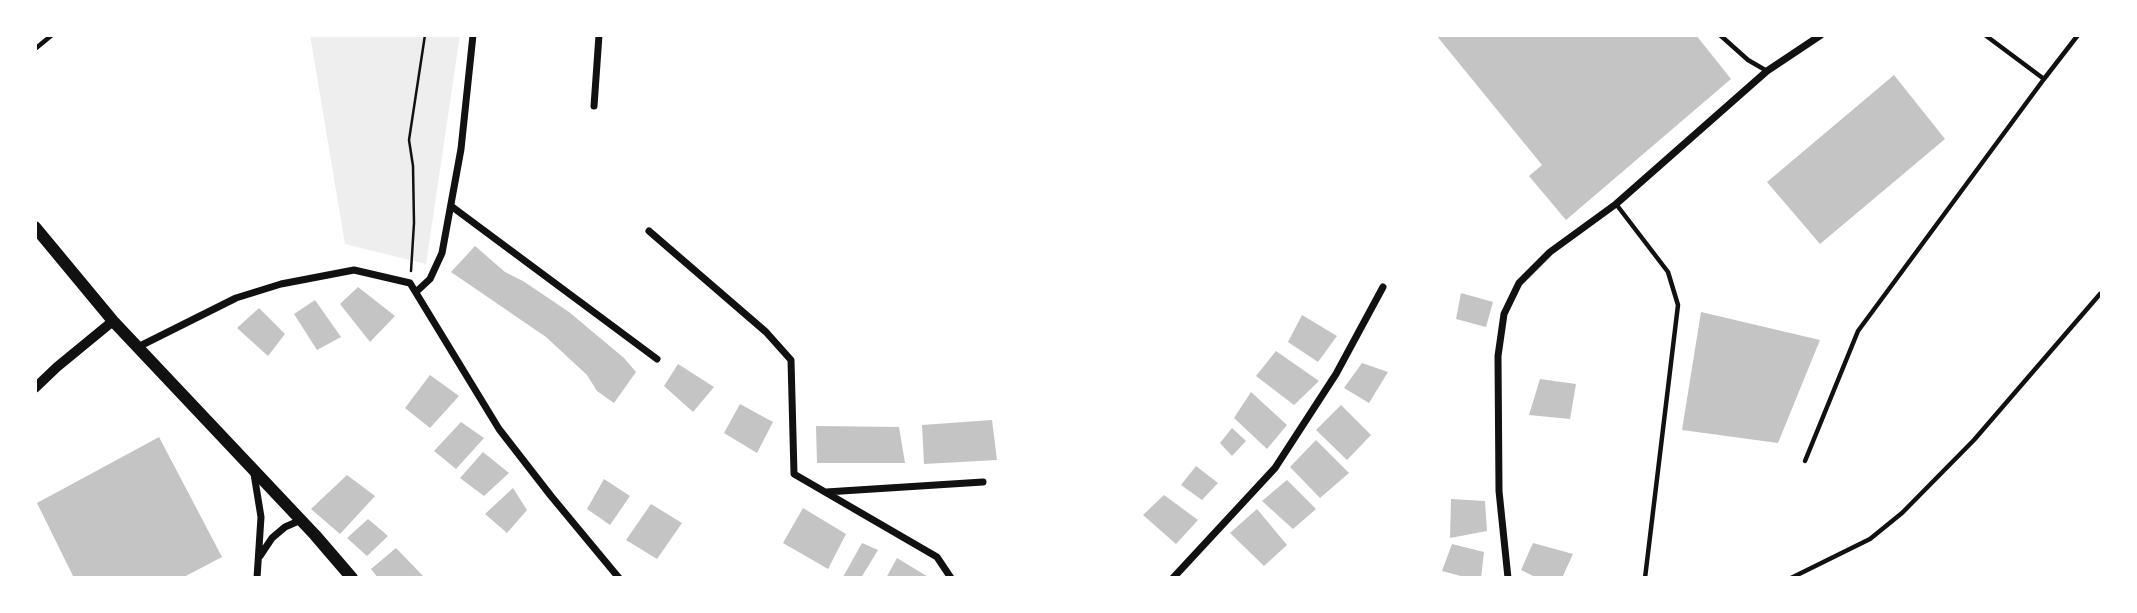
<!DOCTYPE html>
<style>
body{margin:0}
#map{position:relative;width:2137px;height:613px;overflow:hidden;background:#fff;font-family:Jost,sans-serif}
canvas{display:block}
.frame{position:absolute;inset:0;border:37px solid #fff;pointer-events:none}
</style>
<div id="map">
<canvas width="2137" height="613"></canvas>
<div class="frame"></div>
</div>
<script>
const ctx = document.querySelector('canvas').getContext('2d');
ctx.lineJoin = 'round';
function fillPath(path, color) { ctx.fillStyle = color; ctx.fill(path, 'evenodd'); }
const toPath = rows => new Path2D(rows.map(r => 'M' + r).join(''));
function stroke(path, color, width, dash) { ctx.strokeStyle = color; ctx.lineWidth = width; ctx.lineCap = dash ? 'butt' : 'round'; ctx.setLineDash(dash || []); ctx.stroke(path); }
fillPath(toPath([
 [310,35,460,35,426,264,345,244]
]), '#eee');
fillPath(toPath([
 [1436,35,1696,35,1731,79,1566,220,1529,176,1542,165],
 [1894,75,1945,139,1820,244,1767,182],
 [475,246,505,272,523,281,569,312,624,358,636,372,614,403,597,391,587,375,546,337,451,272],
 [358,287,395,316,370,342,340,304],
 [1461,293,1493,302,1486,327,1456,319],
 [315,300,341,337,317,350,294,314],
 [259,308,285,334,268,356,237,328],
 [1701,312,1820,340,1778,443,1682,430],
 [1302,315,1337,336,1318,362,1288,342],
 [1276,351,1319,381,1294,405,1256,376],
 [1362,363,1388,372,1369,403,1344,388],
 [678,364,714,387,693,412,664,386],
 [430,375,459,396,430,428,405,408],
 [1540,379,1576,384,1570,419,1529,415],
 [1251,392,1287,425,1267,449,1234,418],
 [740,404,773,422,757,453,724,433],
 [1341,405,1371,435,1347,460,1316,430],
 [992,420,997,460,924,464,922,425],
 [461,422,484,438,456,469,434,451],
 [816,426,899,427,905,463,817,463],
 [1232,428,1246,441,1232,456,1220,443],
 [159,437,222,557,182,578,74,578,37,503],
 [1316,440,1349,473,1320,498,1290,467],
 [483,452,509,473,484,496,460,478],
 [1196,466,1218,483,1202,500,1181,485],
 [347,475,375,496,340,534,311,509],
 [604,479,630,496,610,525,587,509],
 [1287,480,1316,509,1293,529,1262,501],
 [513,488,527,510,507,533,485,514],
 [1164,495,1198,520,1176,544,1143,515],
 [1451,499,1485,501,1487,531,1450,538],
 [651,504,682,523,657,559,626,540],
 [803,508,846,534,828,569,783,543],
 [1257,509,1287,545,1264,566,1230,533],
 [368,519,388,536,367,556,347,538],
 [862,543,878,550,861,578,843,577],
 [1533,543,1573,554,1562,578,1537,578,1521,570],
 [1452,544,1484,552,1481,578,1468,578,1442,571],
 [396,548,425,578,378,578,371,569],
 [897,558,930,578,886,578]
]), '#c4c4c4');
stroke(toPath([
 [411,271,414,223,413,166,409,140,425,35]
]), '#111', 2.5);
stroke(toPath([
 [1720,35,1748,60,1767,71],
 [35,49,52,35],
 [2044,79,2078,35],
 [1616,204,1668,272,1678,305,1645,578],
 [1805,461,1858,331,2044,79,1985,35],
 [1791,578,1870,539,1902,513,1974,440,2100,294]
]), '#111', 4.5);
stroke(toPath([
 [594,106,599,35],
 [451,206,657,359],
 [649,231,766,332,791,360,794,474,937,557,951,578],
 [416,292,430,279,442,253,461,149,473,35],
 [138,347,236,298,281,284,354,270,410,283,499,429,551,496,619,578],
 [254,474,261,517,257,578],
 [826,492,983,482],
 [260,556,272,538,285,527,301,520],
 [1173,578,1275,468,1336,374,1383,287],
 [1508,578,1499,491,1498,356,1504,314,1519,283,1550,252,1616,204,1767,71,1821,35]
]), '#111', 7);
stroke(toPath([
 [35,388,57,367,113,321]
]), '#111', 10);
stroke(toPath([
 [35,227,113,321,315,535,352,578]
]), '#111', 12);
</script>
